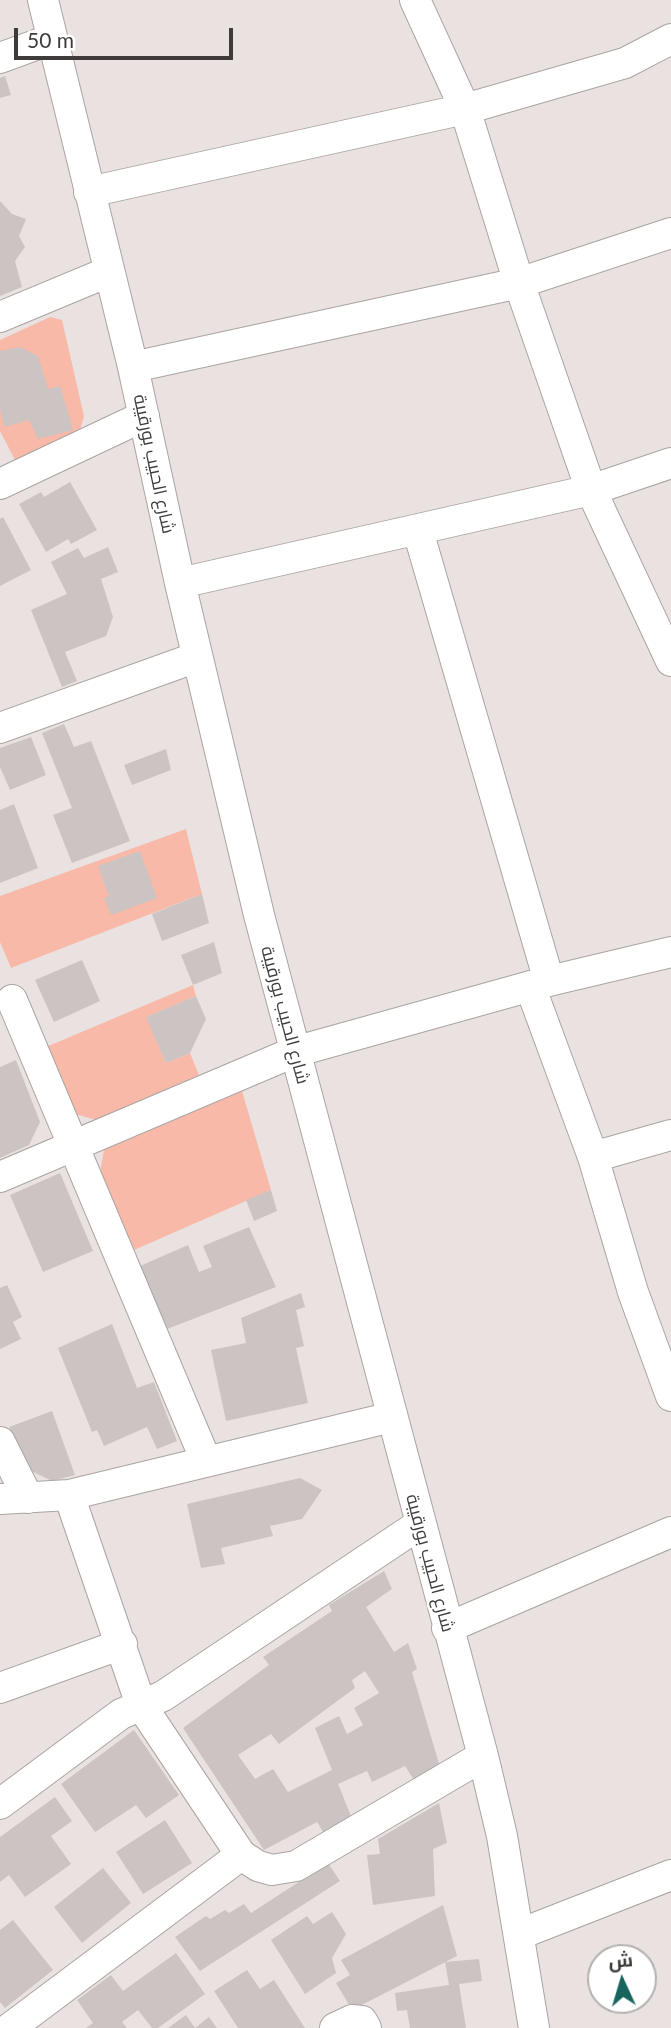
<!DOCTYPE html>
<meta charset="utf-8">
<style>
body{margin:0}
#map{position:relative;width:671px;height:2028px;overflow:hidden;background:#eae2e0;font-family:Lato,Cairo,sans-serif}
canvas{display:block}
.north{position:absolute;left:587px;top:1944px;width:70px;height:70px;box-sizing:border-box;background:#fff;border:2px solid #b2b1b0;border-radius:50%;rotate:356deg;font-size:19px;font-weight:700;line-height:28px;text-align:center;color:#3e3b3a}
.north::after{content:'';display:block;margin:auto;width:24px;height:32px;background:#18645c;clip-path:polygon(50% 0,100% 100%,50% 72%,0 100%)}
.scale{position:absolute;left:14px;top:28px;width:219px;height:32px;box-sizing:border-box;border:4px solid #3e3b3a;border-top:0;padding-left:9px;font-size:21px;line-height:24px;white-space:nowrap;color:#3e3b3a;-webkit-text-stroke:5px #fff;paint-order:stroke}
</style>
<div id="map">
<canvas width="671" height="2028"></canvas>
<div class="north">ش</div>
<div class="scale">50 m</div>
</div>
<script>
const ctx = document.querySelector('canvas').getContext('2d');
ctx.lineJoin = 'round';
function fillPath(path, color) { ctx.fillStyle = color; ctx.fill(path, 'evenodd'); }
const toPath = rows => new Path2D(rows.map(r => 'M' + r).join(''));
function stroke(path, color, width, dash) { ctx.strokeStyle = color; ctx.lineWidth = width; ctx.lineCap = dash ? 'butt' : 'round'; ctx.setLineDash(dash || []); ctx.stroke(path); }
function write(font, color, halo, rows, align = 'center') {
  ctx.font = font + ' Lato,Cairo,sans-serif'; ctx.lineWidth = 5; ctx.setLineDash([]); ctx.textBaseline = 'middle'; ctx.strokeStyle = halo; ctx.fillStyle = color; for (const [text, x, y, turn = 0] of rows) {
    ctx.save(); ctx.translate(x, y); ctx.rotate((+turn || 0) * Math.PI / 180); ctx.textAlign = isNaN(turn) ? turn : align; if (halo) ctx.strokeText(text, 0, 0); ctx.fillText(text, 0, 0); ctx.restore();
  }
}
fillPath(toPath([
 [50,317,62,320,84,416,80,430,16,462,0,431,0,340],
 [186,829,202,894,11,968,0,942,0,896],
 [193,985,196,996,147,1017,166,1063,190,1053,199,1075,96,1120,75,1114,46,1047],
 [242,1091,271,1190,134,1250,100,1172,104,1150]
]), '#f8b9a8');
fillPath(toPath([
 [5,76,11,95,0,98,0,78],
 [0,201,12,214,26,219,19,236,25,247,15,261,22,287,0,296],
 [20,347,38,356,48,389,60,386,73,430,38,439,29,420,4,427,0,408,0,351],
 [70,482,97,530,71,544,68,539,46,552,19,504,41,492,44,497],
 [3,517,31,570,0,586,0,519],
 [108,547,118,572,101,579,113,617,106,636,65,652,77,681,62,687,31,610,67,594,51,562,78,548,84,558],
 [64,724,74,747,91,741,130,841,72,863,53,815,72,808,42,733],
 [31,737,46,775,10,790,0,767,0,748],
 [166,749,171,770,132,785,124,765],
 [14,804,38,868,0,883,0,810],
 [140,851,157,898,111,915,104,898,109,896,98,866],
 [202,894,209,923,162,941,152,914],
 [214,942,222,973,193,985,181,955],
 [82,960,100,1001,54,1022,35,980],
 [196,996,206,1019,190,1053,166,1063,146,1017],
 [16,1060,40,1122,29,1145,0,1158,0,1067],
 [60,1173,93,1251,43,1272,10,1195],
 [271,1190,277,1211,254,1221,246,1200],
 [249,1227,276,1287,167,1329,140,1266,188,1245,199,1272,212,1267,203,1246],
 [7,1285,22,1317,13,1322,21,1339,0,1349,0,1288],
 [301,1293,305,1307,296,1310,304,1346,296,1348,308,1403,226,1421,211,1350,246,1343,241,1318],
 [112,1324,137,1388,154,1382,177,1441,157,1449,147,1427,104,1446,97,1430,92,1432,58,1348],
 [52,1411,75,1475,52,1481,27,1469,9,1427],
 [300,1478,322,1490,302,1519,270,1526,273,1536,221,1548,225,1564,201,1568,187,1504],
 [384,1571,392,1589,366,1607,394,1652,408,1643,417,1669,412,1672,440,1767,414,1780,405,1766,372,1782,367,1771,338,1784,353,1821,325,1835,317,1822,264,1850,183,1728,269,1665,263,1657,332,1611,329,1605],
 [365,1671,379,1693,354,1708,363,1725,347,1734,339,1716,315,1728,332,1770,288,1792,273,1769,255,1779,238,1755,271,1734,279,1744,355,1688,352,1680],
 [134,1730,179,1795,146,1818,136,1805,95,1832,61,1784],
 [55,1797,72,1821,51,1836,71,1864,25,1897,9,1875,0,1882,0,1837],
 [439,1803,447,1843,433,1849,435,1896,373,1905,367,1855,380,1854,378,1839],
 [165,1820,192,1863,143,1894,116,1852],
 [328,1863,340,1881,200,1971,175,1937,206,1916,210,1919,225,1910,229,1913,244,1904,251,1913],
 [103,1868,131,1903,82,1943,54,1907],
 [443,1905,457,1956,352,2010,336,1983,350,1975,341,1960],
 [332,1912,346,1934,332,1958,336,1973,305,1994,271,1940,307,1916,313,1924],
 [13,1920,53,1970,5,2008,0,2002,0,1930],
 [176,1953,205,1994,158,2028,152,2028,138,2010,122,2022,127,2028,86,2028,93,2023,77,2000,111,1975,123,1991],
 [479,1959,482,1981,459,1984,466,2028,410,2028,407,2010,397,2011,395,1993,449,1985,445,1962],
 [247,1970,260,1989,274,1980,305,2028,238,2028,214,1991],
 [186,2015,195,2028,209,2017,217,2028,168,2028]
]), '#cbc4c2');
const minor = toPath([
 [43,0,133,367,180,583,259,915,483,1756,502,1836,534,2028],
 [415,0,465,109,519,283,591,490,671,661],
 [0,58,52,39],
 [89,192,465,109,625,63,671,39],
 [0,317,108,272],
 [133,367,519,283,671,233],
 [0,484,144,416],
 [418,531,549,981],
 [180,583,591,490,671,463],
 [0,728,197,657],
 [530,986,593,1157,633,1292,671,1396],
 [12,1000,206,1461],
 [593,1157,671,1135],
 [0,1177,294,1052,549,981,671,952],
 [0,1442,28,1498],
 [69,1495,141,1705,241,1855,258,1866,272,1870,296,1866,483,1756],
 [0,1499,69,1495,392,1417],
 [447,1628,671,1532],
 [0,1688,122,1644],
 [0,1804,121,1714,163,1696,420,1524],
 [520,1934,671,1875],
 [10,2028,241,1855],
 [335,2028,352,2020,362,2021,366,2028]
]);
stroke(minor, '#aaa4a2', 32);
stroke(minor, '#fff', 30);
write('18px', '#3e3b3a', '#fff', [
 ["شارع الحبيب بورقيبة",154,464,78],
 ["شارع الحبيب بورقيبة",285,1015,75],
 ["شارع الحبيب بورقيبة",430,1563,75]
]);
</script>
